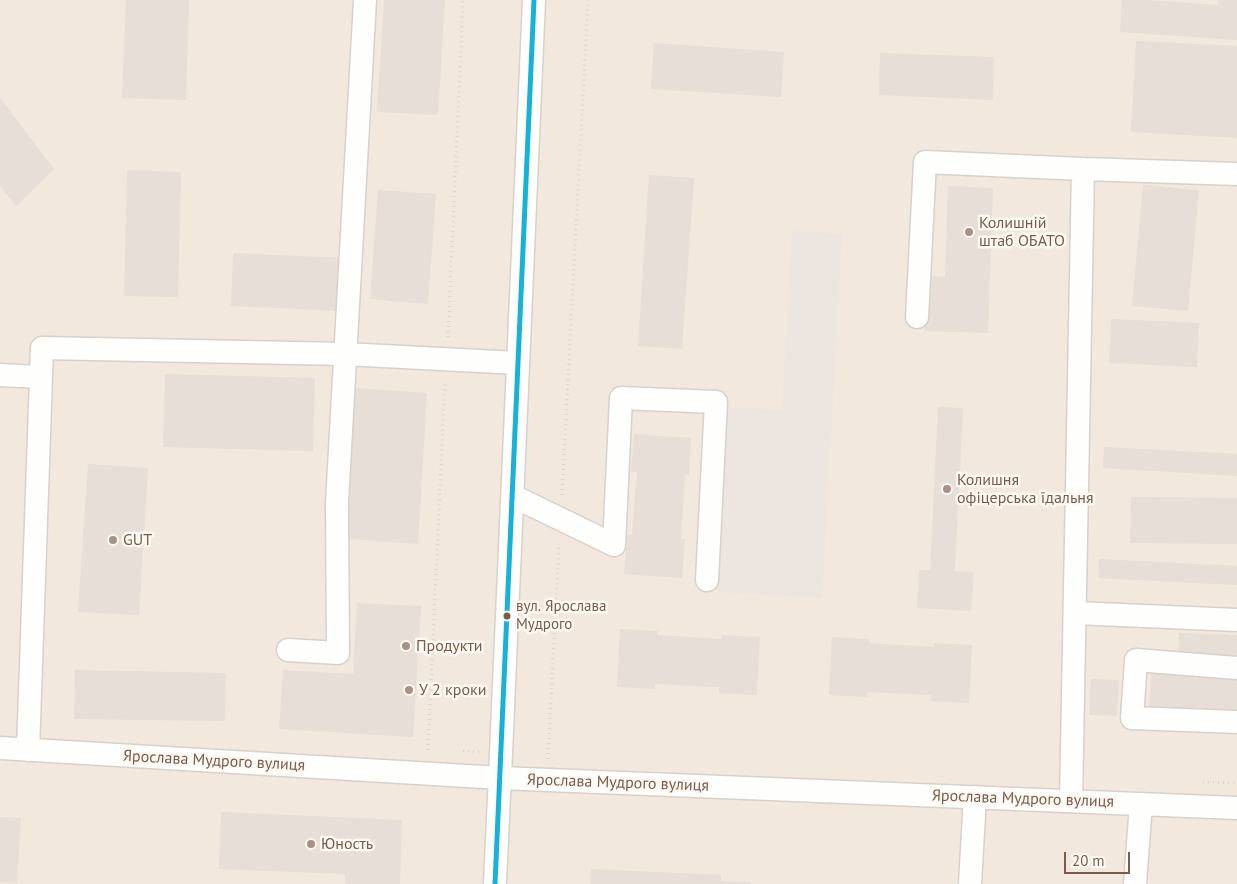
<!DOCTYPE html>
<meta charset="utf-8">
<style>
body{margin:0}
#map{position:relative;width:1237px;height:884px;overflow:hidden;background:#f9f5f0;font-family:"PT Sans",sans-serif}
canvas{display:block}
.scale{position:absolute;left:1064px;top:852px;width:66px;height:22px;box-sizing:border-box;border:2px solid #7a5c4d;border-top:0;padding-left:6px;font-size:15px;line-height:18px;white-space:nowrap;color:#7a5c4d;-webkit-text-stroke:4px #fffaf3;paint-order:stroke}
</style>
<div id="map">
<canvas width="1237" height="884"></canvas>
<div class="scale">20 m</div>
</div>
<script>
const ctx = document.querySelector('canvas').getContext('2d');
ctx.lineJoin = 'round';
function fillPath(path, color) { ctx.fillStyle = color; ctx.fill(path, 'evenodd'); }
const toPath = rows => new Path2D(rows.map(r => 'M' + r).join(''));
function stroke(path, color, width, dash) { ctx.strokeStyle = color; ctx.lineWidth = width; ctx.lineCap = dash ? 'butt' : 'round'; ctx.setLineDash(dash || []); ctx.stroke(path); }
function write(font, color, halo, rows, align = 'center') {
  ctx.font = font + ' "PT Sans",sans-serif'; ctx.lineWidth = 5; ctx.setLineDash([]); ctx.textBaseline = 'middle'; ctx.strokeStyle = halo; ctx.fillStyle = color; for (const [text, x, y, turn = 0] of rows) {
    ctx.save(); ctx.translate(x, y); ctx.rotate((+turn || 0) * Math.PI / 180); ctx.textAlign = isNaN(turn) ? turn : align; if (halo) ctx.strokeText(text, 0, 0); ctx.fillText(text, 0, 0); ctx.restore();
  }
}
fillPath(toPath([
 [0,0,1237,0,1237,884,0,884]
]), '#f2e8de');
fillPath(toPath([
 [792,231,842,234,822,598,717,592,727,407,782,410]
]), '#ede5e0');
fillPath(toPath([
 [126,0,189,0,186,100,122,98],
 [384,0,445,0,438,115,377,112],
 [1122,0,1146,0,1218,5,1218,0,1237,0,1237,40,1120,32],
 [1136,41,1237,46,1237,138,1131,132],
 [654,43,784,52,781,97,651,89],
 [880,53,994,57,993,100,879,95],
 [0,98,54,169,16,206,0,186],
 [127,170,181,172,178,297,124,296],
 [649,175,694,178,682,349,638,346],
 [1143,185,1199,190,1188,311,1132,306],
 [948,186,993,188,988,333,924,331,926,276,945,277],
 [378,190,436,194,428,304,370,299],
 [233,253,344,258,342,311,231,306],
 [1111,319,1199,323,1197,367,1109,363],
 [165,374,315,378,313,451,163,447],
 [355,388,427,393,418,544,347,539],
 [938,407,963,408,955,571,974,572,971,611,917,608,919,570,930,570],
 [634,434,691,438,689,475,685,475,681,539,685,539,682,578,624,574,627,535,632,535,637,472,631,472],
 [1104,447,1237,454,1237,476,1103,468],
 [88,464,148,468,139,615,78,612],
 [1131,497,1237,498,1237,544,1130,543],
 [1099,559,1237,566,1237,585,1098,578],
 [357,603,421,606,413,737,279,729,283,670,353,674],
 [620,629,658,631,657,635,722,639,722,635,760,637,757,695,719,693,719,687,716,687,655,684,655,689,617,687],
 [1179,633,1237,635,1237,656,1178,654],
 [832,637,869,639,869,643,934,647,934,643,972,645,969,703,930,701,931,695,867,692,867,697,829,695],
 [75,670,226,673,225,721,74,719],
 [1151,670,1237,675,1237,712,1149,707],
 [1091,679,1119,680,1117,716,1089,715],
 [221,812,402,820,400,884,345,884,345,874,219,869],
 [0,817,21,818,17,883,0,882],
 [591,869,721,875,721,881,750,882,750,884,590,884]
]), '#e6ded7');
const minor = toPath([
 [917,317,925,162,1083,169],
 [0,375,41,377],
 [513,496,614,545,621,398,716,402,707,580],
 [1075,613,1237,620],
 [288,650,338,653,337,503,365,0],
 [1237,668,1136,660,1132,718,1237,722],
 [0,748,500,778,1237,808],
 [28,750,42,348,345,354,518,363],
 [1071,801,1083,169,1237,174],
 [495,884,501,753,534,0],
 [970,884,975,797],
 [1135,884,1141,804]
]);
stroke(minor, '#d7d1cb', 25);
stroke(toPath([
 [448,337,463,0],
 [562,495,588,0],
 [428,750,445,381],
 [463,751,480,752],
 [548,759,559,544],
 [1203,782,1237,783]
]), '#dcd5d0', 3, [1, 4]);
stroke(minor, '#fefefd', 22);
stroke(toPath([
 [495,884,534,0]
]), '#18b2d9', 5);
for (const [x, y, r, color] of [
 [969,232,5,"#a69286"],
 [947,489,5,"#a69286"],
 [113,540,5,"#a69286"],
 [507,616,4.5,"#7a5c4d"],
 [406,646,5,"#a69286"],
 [409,690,5,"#a69286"],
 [311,844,5,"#a69286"]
]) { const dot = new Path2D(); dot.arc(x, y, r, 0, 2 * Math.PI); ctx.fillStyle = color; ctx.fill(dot); stroke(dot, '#fffaf3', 2); }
write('15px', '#7a5c4d', '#fffaf3', [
 ["вул. Ярослава",516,607],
 ["Мудрого",516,625]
], 'left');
write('16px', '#7a5c4d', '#fffaf3', [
 ["Колишній",979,223],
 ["штаб ОБАТО",979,241],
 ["Колишня",957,480],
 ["офіцерська їдальня",957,498],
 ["GUT",123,540],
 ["Продукти",416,646],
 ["У 2 кроки",419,690],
 ["Юность",321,844]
], 'left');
write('16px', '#7a5c4d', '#fffaf3', [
 ["Ярослава Мудрого вулиця",214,761,3],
 ["Ярослава Мудрого вулиця",618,783,2],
 ["Ярослава Мудрого вулиця",1023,799,2]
]);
</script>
